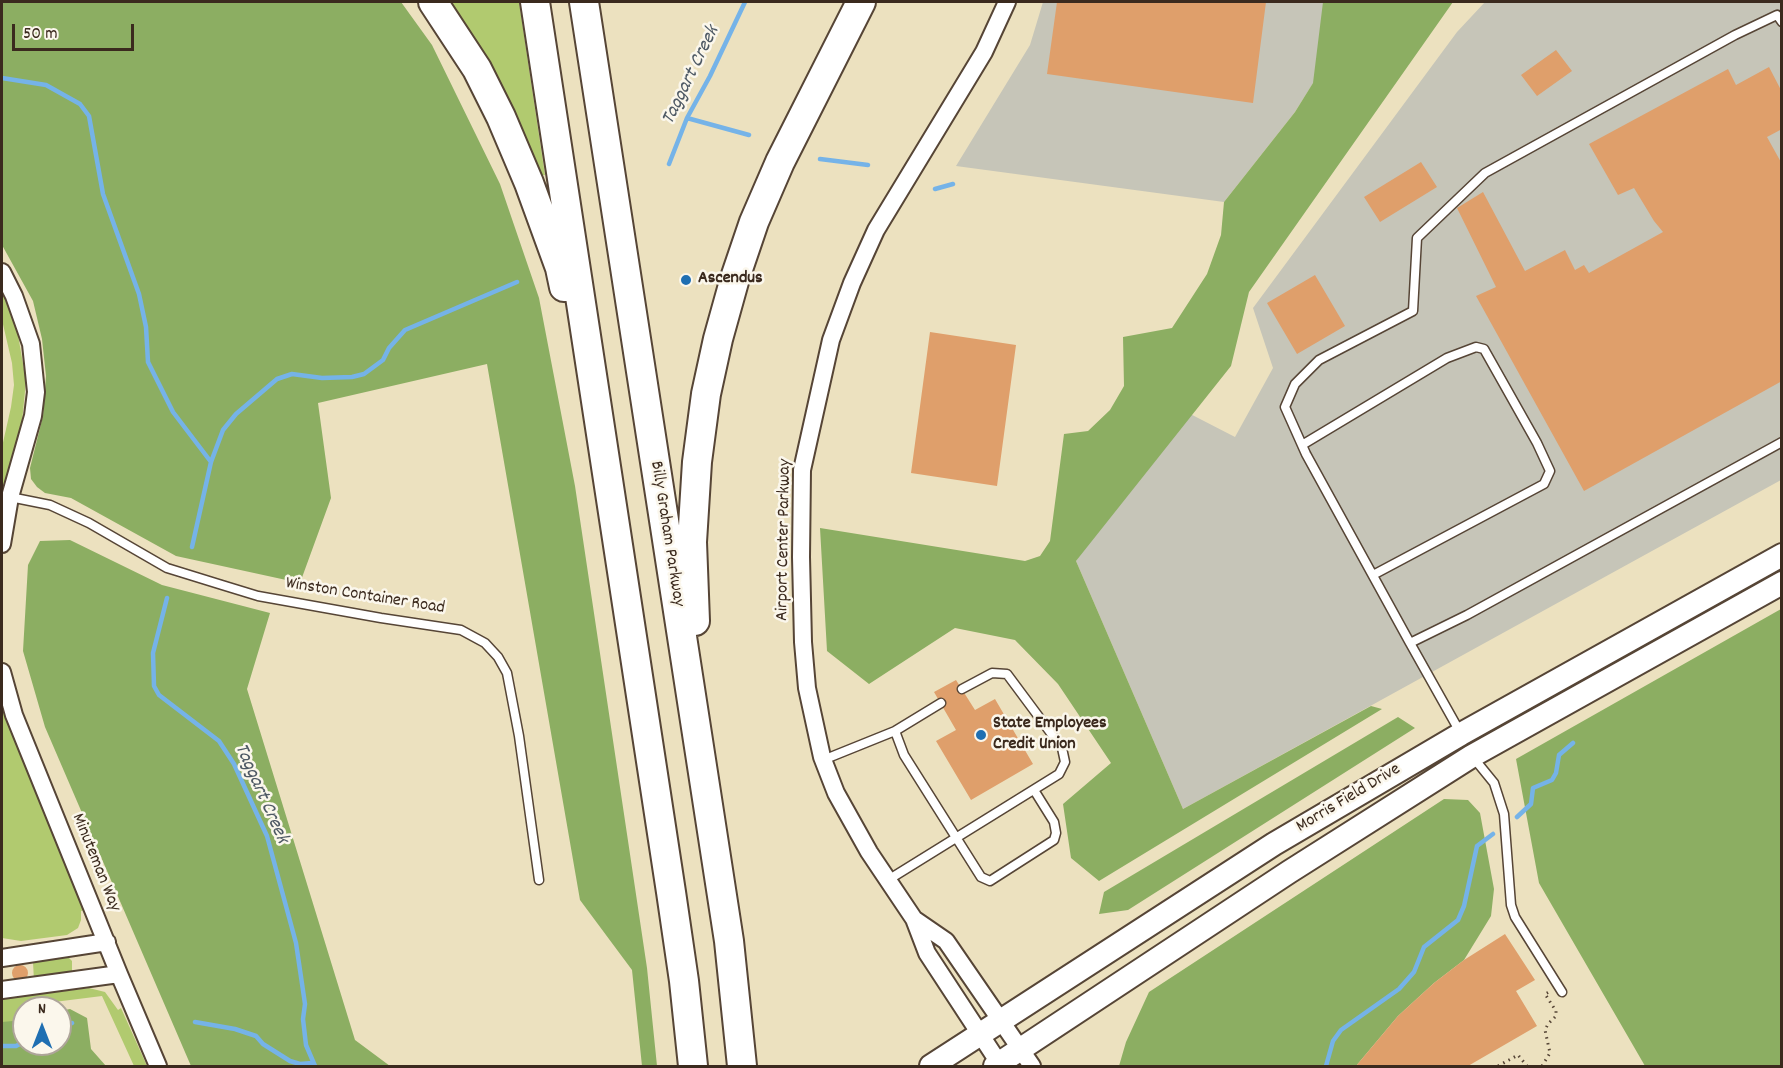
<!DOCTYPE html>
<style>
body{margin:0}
#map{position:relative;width:1783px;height:1068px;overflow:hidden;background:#ece1bf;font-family:Dekko,sans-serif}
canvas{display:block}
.frame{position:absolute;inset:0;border:3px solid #3b2a1e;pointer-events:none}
.north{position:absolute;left:12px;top:996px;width:60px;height:60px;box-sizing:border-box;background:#fbf7ec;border:2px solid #aea59a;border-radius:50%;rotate:0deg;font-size:16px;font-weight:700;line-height:24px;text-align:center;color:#3b2a1e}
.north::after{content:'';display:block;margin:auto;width:21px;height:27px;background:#1f6fb2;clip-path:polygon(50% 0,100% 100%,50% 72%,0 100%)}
.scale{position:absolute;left:12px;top:24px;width:122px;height:27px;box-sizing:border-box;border:3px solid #3b2a1e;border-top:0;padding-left:8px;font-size:18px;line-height:21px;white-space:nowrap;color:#3b2a1e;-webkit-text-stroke:4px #fbf7ec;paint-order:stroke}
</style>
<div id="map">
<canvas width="1783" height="1068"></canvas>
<div class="frame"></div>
<div class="north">N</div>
<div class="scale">50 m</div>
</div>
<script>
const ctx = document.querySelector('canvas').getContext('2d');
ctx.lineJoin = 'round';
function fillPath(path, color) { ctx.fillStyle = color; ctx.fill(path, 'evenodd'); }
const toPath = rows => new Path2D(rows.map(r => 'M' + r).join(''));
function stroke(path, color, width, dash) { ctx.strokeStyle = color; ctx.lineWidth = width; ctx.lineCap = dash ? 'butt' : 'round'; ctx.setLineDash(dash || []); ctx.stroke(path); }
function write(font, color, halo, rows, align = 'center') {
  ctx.font = font + ' Dekko,sans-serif'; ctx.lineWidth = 5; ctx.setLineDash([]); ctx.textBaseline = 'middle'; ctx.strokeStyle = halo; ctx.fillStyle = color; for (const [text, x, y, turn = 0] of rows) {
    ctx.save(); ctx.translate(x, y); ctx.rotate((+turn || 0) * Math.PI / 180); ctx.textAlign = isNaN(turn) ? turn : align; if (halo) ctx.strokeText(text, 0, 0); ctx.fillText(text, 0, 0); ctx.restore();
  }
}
fillPath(toPath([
 [1043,2,1364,2,1295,112,1224,202,956,166,1030,45],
 [1485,2,1781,2,1781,480,1183,809,1076,561,1167,402,1235,437,1273,368,1253,308,1457,32]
]), '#c6c5b8');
fillPath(toPath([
 [445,2,519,2,545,175,535,176],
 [2,290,18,335,26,381,22,422,2,495,2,447,11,407,14,385,12,363,2,320],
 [2,706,84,910,81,911,81,920,78,928,67,935,21,941,2,938],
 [68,957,72,961,72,973,34,981,33,962],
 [89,988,105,992,118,1010,121,1008,147,1066,134,1066,102,996,46,1003,33,1008,24,1008,24,1014,16,1022,2,1022,2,999]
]), '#b1ca6f');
fillPath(toPath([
 [2,2,401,2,432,45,500,184,539,298,575,486,647,968,657,1066,642,1066,632,970,580,900,487,364,318,403,331,498,300,583,176,556,71,498,45,493,37,487,31,479,30,468,43,416,46,376,42,339,33,301,2,245],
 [1323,2,1453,2,1249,292,1231,366,1076,561,1183,809,1371,706,1382,709,1099,881,1071,858,1063,804,1111,763,1058,684,1015,640,955,628,869,684,827,651,820,528,1025,561,1040,556,1050,541,1064,434,1088,431,1110,410,1124,386,1123,337,1172,328,1207,274,1221,235,1224,202,1295,112,1313,83],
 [70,540,162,585,270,613,247,689,355,1040,390,1066,191,1066,45,727,23,651,28,565,40,541],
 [1781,609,1781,1066,1645,1066,1539,883,1516,759],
 [1398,717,1415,728,1128,910,1099,914,1104,892],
 [1444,799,1468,800,1480,813,1494,889,1491,916,1464,960,1434,983,1398,1016,1356,1066,1119,1066,1126,1042,1149,992],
 [70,1009,87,1018,91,1049,106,1066,2,1066,2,1022,24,1020,24,1044,60,1044,60,1011]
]), '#8cae62');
stroke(toPath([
 [2,78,46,85,80,104,89,116,103,194,139,294,146,327,148,362,173,412,211,462],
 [687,118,749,135],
 [820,159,868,165],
 [669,164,687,118,710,76,745,2],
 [935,189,953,184],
 [192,547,211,462,223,430,236,414,277,379,292,374,322,378,352,377,364,374,383,360,389,348,405,330,517,282],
 [167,598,153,653,154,686,159,695,219,741,234,764,267,836,296,943,305,1004,303,1019,306,1045,315,1066],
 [1517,817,1531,804,1533,788,1552,780,1556,773,1559,755,1573,743],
 [195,1022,235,1029,256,1036,263,1044,290,1061,300,1064,312,1063],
 [60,1029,72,1023],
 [2,1046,16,1046,24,1042],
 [1326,1066,1333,1041,1341,1030,1399,989,1414,972,1424,947,1458,920,1464,906,1477,846,1493,834]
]), '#75b3e8', 4.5);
fillPath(toPath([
 [1057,2,1266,2,1253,103,1047,74],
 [1556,50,1572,71,1537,96,1521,75],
 [1769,67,1782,92,1782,129,1767,137,1782,164,1782,381,1584,491,1476,296,1496,287,1457,208,1483,192,1525,271,1565,250,1575,270,1584,265,1589,273,1663,232,1654,221,1634,188,1618,195,1589,144,1728,69,1736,85],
 [1421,162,1437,187,1380,222,1364,197],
 [1315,275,1345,326,1297,354,1267,303],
 [930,332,1016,345,997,486,911,473],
 [956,680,975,710,995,699,1033,764,971,800,936,741,956,730,934,692],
 [1505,934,1535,980,1516,991,1537,1026,1468,1066,1356,1066,1398,1016,1434,983,1464,960],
 '12 973a8 8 0 1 1 16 0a8 8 0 1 1-16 0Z'
]), '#df9f6b');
const lane = toPath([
 [1302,445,1447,358,1476,347,1484,349,1537,443,1550,471,1544,484,1373,575],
 [10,497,50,505,89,523,167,568,222,585,258,596,381,618,461,630,485,643,498,657,507,673,519,736,539,880],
 [1410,643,1306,454,1285,407,1295,384,1319,360,1413,311,1417,238,1485,173,1735,35,1777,15,1782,22],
 [895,731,904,755,981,877,990,881,1054,840,1056,833,1054,822,1034,790],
 [1460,732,1410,643,1467,615,1782,442],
 [1472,756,1494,783,1504,814,1511,905,1515,917,1562,992],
 [823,760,895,731,941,703],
 [888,880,1059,774,1065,762,1062,748,1007,674,992,673,962,689]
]);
const street = toPath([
 [2,272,14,296,31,344,36,392,33,416,10,497,2,544],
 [2,672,14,715,119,974,158,1066],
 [914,919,946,941,1032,1066],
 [2,958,107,942],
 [2,990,119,974],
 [1001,1066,927,953,914,919,869,852,836,793,822,757,807,688,803,642,801,557,802,470,831,340,852,283,876,230,984,52,1007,2]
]);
const secondary = toPath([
 [931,1066,1274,844,1461,734,1782,555],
 [995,1066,1289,872,1472,756,1782,583]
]);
const highway = toPath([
 [433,2,477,69,501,117,529,183,560,268,564,287],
 [535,2,671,892,684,981,693,1066],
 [584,2,729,941,742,1066],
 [695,621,692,542,697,462,706,394,718,339,735,278,754,222,780,162,861,2]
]);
stroke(lane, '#564536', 11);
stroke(street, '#564536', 20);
stroke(secondary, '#564536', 26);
stroke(highway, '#564536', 32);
stroke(toPath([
 [1498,1066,1518,1055,1527,1066],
 [1542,1066,1550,1053,1545,1030,1548,1024,1556,1016,1556,1011,1545,994,1549,992]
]), '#564536', 3, [1.5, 4.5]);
stroke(lane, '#fff', 8);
stroke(street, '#fff', 16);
stroke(secondary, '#fff', 22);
stroke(highway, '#fff', 28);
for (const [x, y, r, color] of [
 [686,280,6,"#1f6fb2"],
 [981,735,6,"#1f6fb2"]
]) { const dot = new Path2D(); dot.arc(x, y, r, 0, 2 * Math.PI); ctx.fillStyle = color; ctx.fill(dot); stroke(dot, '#fbf7ec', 2); }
write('bold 18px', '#3b2a1e', '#fbf7ec', [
 ["Ascendus",698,280],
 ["State Employees",993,725],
 ["Credit Union",993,746]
], 'left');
write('18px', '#3b2a1e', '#fbf7ec', [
 ["Billy Graham Parkway",666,534,81],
 ["Airport Center Parkway",785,540,-89],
 ["Winston Container Road",365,597,9],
 ["Morris Field Drive",1349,799,-31],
 ["Minuteman Way",95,863,68]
]);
write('italic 20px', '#4f5a65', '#fbf7ec', [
 ["Taggart Creek",692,76,-64],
 ["Taggart Creek",260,794,66]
]);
</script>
